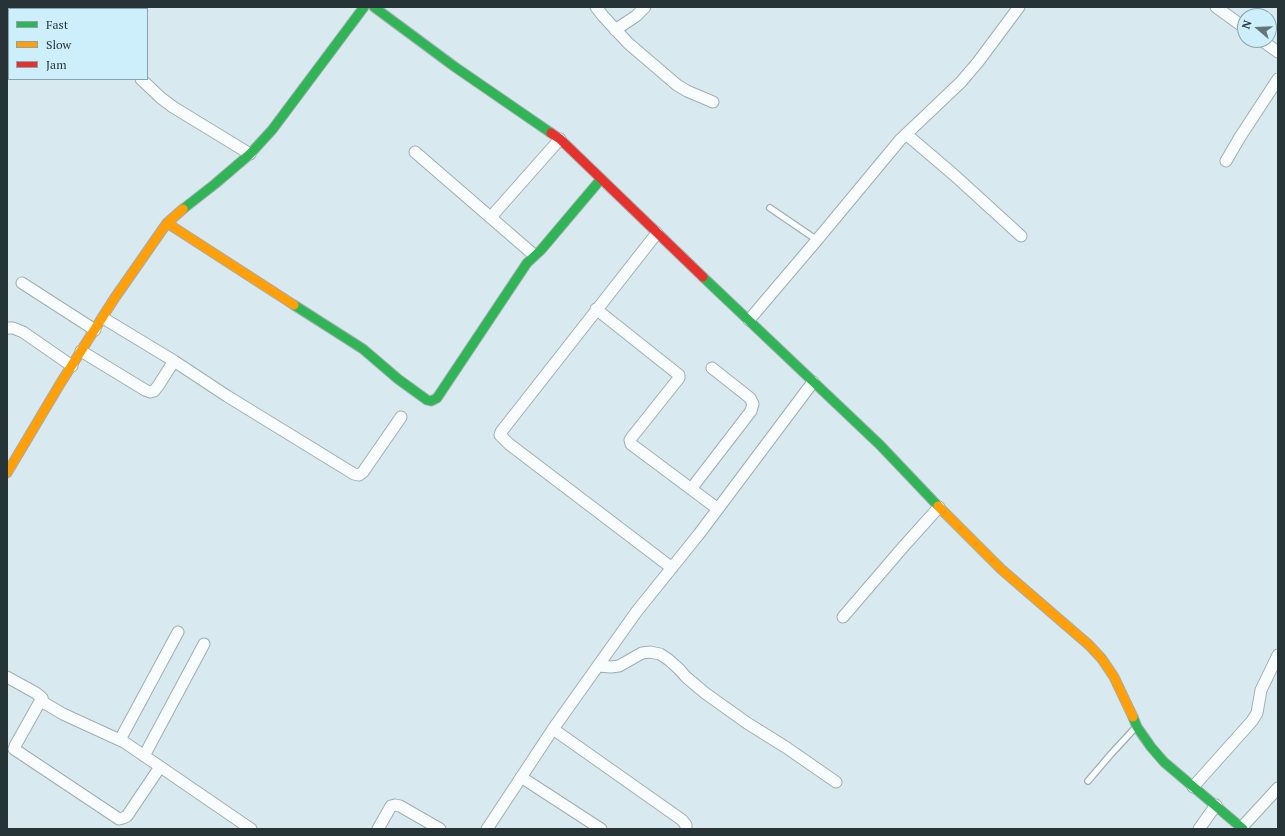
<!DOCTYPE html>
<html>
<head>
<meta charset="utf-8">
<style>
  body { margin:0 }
  #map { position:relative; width:1285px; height:836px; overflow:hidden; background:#d8eaf0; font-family:"PT Serif",serif }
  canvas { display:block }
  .frame { position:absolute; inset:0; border:8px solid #263438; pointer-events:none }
  .legend { position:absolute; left:8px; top:8px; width:140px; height:72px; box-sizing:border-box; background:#cdeffb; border:1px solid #8aa4ad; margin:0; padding:5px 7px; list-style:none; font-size:12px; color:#263438 }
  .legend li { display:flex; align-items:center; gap:8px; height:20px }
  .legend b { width:20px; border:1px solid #8aa4ad }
  .north { position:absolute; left:1237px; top:8px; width:40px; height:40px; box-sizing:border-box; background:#cdeffb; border:1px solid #8aa4ad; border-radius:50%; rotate:289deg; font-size:11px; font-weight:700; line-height:16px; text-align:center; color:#263438 }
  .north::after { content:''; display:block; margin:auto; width:14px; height:18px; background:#647478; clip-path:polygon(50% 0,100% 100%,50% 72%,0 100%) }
</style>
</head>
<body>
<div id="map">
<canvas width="1285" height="836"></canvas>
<div class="frame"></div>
<ul class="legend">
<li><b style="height:5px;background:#30b455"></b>Fast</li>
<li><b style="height:5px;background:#ff9f0a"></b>Slow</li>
<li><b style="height:5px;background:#e5322d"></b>Jam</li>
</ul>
<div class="north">N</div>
</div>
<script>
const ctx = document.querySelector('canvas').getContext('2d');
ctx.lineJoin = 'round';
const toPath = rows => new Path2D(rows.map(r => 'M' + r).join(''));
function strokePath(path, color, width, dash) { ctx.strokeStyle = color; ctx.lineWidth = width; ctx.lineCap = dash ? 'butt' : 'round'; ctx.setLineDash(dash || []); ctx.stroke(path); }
const lane = toPath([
  [770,208,817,240],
  [1088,781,1111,754,1135,728]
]);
const street = toPath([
  [596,7,603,16,628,43,677,85,687,91,713,102],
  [1216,7,1245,28],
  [615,30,636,16,645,7],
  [1261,40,1278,52],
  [7,44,9,42],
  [141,79,161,98,173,107,250,154],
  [906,134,953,174,1021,236],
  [415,152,534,255],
  [1226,161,1240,137,1278,79],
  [491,217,560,139],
  [657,233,501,432,500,435,509,444,672,568],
  [22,283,95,330],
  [596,309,679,375,679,378,632,437,630,440,631,444,718,509],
  [103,318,174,361,227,396,354,474,359,475,363,472,401,417],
  [749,320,817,240,900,140,961,82,978,62,1019,7],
  [7,328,13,328,23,332,72,366],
  [81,351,145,390,150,392,154,391,158,386,174,361],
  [691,489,751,411,753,404,750,398,712,368],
  [843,617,904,546,939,507],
  [178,632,122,736,122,739,124,742,251,829],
  [598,666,611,667,619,666,642,653,650,652,660,654,669,660,679,669,686,677,705,693,747,723,787,748,836,782],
  [7,677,36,693,42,698,15,746,14,749,119,819,123,818,127,816,160,767],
  [41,701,63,714,124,742],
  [553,729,682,820,686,825,686,829],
  [144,756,204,644],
  [521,777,601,829],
  [1193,787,1252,721,1257,713,1261,690,1278,655],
  [1242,827,1278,788],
  [378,829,391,806,395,805,400,806,440,829],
  [487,829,553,729,637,611,699,534,813,382],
  [1199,829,1216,805]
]);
const fast = toPath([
  [374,7,455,67,551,133],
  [183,209,215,184,250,154,272,130,364,7],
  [703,277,880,445,938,506],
  [294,305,363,349,398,379,427,400,431,401,437,398,527,263,541,250,601,179],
  [1133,717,1137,727,1151,747,1164,762,1243,829]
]);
const slow = toPath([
  [167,223,294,305],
  [7,473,60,384,114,299,167,223,183,209],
  [938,506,1001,569,1089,645,1102,659,1114,677,1133,717]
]);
const jam = toPath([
  [551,133,560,139,703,277]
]);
strokePath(lane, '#9faeb2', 8);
strokePath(street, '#9faeb2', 13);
strokePath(fast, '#9faeb2', 11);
strokePath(slow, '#9faeb2', 11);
strokePath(jam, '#9faeb2', 11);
strokePath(lane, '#f9fcfd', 5.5);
strokePath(street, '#f9fcfd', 11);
strokePath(fast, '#30b455', 9);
strokePath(slow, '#ff9f0a', 9);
strokePath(jam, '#e5322d', 9);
</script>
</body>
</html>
